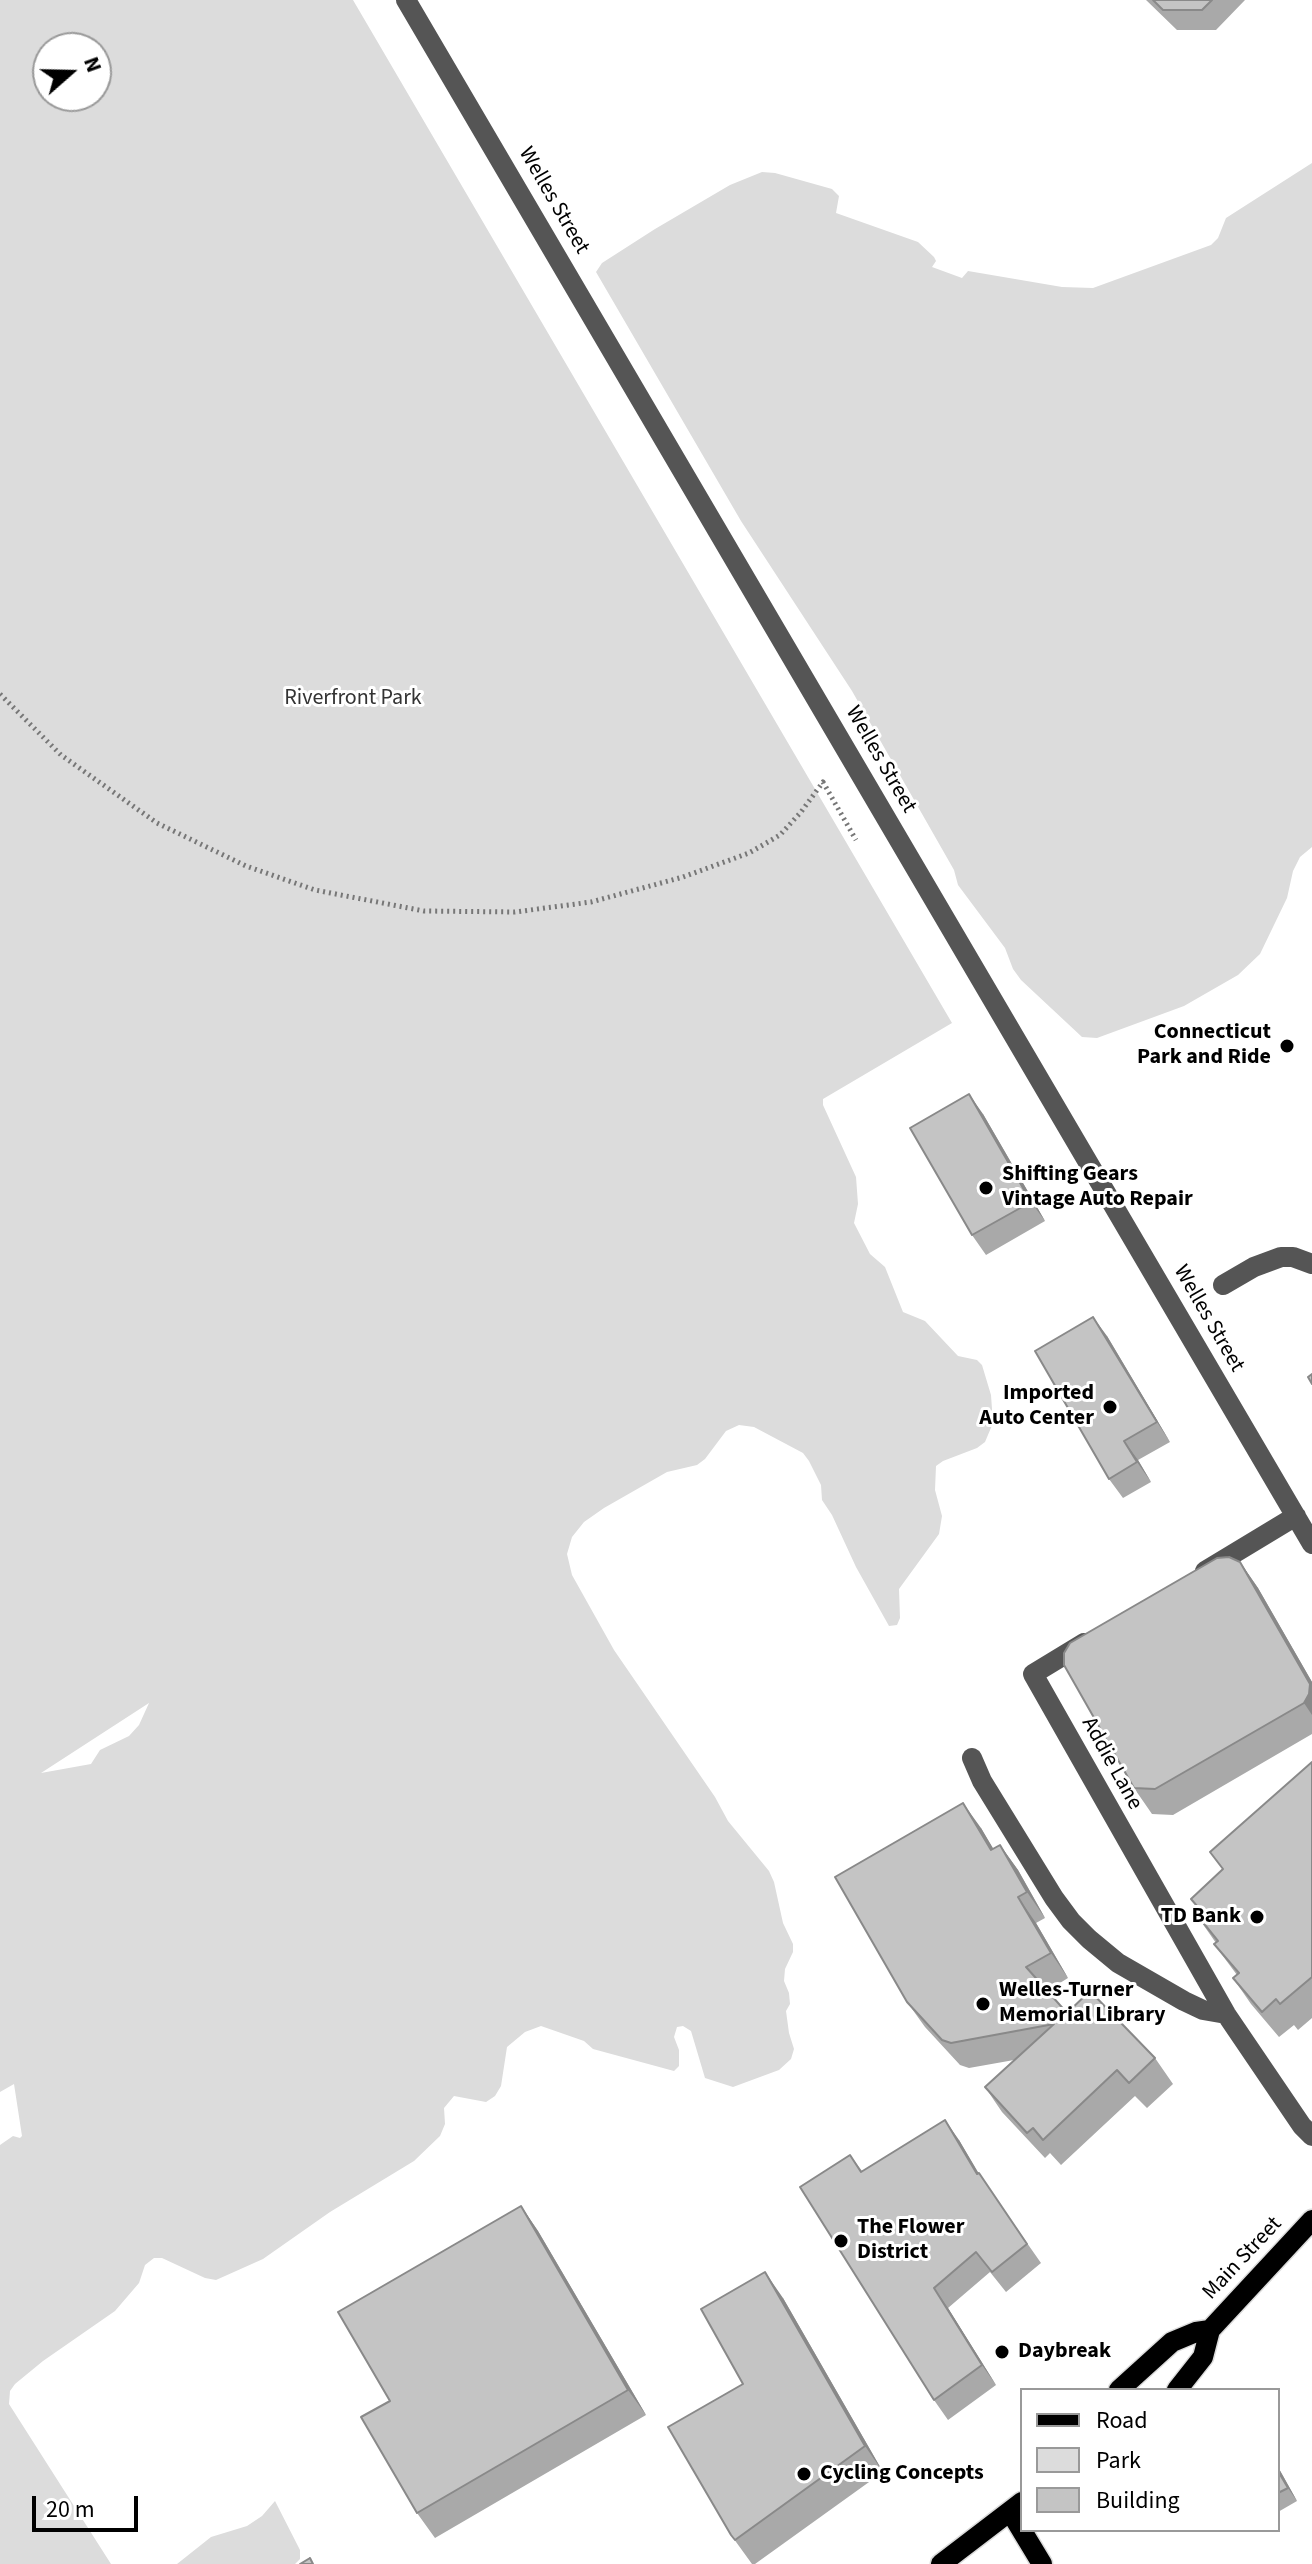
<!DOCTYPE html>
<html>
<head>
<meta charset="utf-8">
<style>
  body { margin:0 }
  #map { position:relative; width:1312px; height:2564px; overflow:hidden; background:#fff; font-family:"Source Sans 3",sans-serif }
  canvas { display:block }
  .legend { position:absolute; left:1020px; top:2388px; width:260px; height:144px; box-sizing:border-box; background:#fff; border:2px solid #999; margin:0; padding:10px 14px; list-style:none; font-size:24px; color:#000 }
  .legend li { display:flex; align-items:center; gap:16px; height:40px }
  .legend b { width:40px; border:2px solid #999 }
  .north { position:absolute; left:32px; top:32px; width:80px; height:80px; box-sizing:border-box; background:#fff; border:2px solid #999; border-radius:50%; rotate:70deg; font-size:22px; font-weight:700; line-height:32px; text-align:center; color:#000 }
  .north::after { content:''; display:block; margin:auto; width:28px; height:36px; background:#000; clip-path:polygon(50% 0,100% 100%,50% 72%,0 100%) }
  .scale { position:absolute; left:32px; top:2496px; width:106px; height:36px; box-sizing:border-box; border:4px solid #000; border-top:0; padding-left:10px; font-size:24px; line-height:28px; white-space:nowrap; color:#000; -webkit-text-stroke:6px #fff; paint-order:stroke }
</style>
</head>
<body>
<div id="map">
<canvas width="1312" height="2564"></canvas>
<ul class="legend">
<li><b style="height:10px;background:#000"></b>Road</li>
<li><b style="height:22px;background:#dcdcdc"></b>Park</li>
<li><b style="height:22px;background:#c4c4c4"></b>Building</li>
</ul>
<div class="north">N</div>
<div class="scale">20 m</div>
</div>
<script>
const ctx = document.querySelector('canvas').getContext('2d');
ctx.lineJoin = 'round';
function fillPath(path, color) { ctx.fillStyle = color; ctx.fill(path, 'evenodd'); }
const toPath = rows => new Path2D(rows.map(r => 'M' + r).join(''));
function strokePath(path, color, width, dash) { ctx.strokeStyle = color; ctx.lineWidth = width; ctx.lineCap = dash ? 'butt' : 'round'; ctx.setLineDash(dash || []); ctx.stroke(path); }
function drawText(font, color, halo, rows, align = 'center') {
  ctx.font = font + ' "Source Sans 3",sans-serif'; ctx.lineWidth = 6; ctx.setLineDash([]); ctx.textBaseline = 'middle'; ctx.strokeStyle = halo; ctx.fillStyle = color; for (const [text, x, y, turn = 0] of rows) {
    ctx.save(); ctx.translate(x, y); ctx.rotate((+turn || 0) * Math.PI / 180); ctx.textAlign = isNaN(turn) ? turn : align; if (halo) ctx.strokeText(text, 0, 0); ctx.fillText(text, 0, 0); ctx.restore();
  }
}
const green = toPath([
  [0,0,353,0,952,1023,823,1099,823,1105,856,1177,858,1204,854,1223,870,1254,885,1267,903,1312,925,1321,958,1356,977,1360,982,1365,991,1395,993,1423,985,1442,977,1448,943,1461,936,1466,935,1490,942,1516,939,1534,899,1589,900,1618,897,1625,889,1626,856,1567,832,1515,822,1500,821,1485,809,1461,803,1453,754,1427,739,1425,726,1431,705,1459,697,1465,667,1472,604,1508,584,1522,572,1537,567,1554,572,1575,614,1650,715,1797,728,1821,769,1871,774,1882,783,1923,793,1944,793,1952,785,1969,784,1981,789,1993,790,2004,786,2011,789,2033,794,2049,791,2059,779,2070,733,2087,705,2078,691,2031,683,2026,677,2027,674,2037,679,2050,679,2066,674,2071,593,2049,584,2041,541,2026,525,2032,507,2047,501,2086,495,2096,486,2102,454,2096,444,2108,445,2124,440,2136,414,2161,330,2212,263,2259,216,2280,205,2278,162,2258,154,2258,145,2265,139,2283,115,2311,43,2361,15,2384,10,2391,9,2404,111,2564,0,2564,0,2145,13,2136,20,2138,22,2136,14,2084,0,2092],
  [48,48,96,48,96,96,48,96],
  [149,1703,139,1725,129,1736,100,1750,91,1764,41,1773],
  [1312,163,1312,847,1300,857,1293,871,1287,898,1260,954,1238,975,1184,1006,1097,1038,1082,1037,1021,980,1013,969,1005,948,958,885,954,870,852,691,741,521,596,272,602,263,655,229,730,185,762,172,775,173,832,189,839,196,836,213,918,242,934,257,936,261,932,267,962,278,968,271,1062,287,1093,288,1211,245,1218,238,1226,218],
  [275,2501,300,2550,300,2559,295,2564,177,2564,211,2537,247,2526,262,2516]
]);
const path = toPath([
  [0,694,61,755,157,823,246,866,315,890,424,911,515,912,591,902,683,877,749,853,780,835,801,812,823,782,856,840]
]);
const minor = toPath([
  [406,0,1312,1544],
  [1223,1285,1254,1267,1281,1257,1293,1257,1312,1264],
  [1205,1571,1296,1516],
  [1084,1643,1033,1674,1226,2014,1302,2126,1312,2136],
  [972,1758,982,1781,1054,1898,1071,1921,1089,1939,1118,1963,1184,2001,1203,2010,1226,2014]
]);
const major = toPath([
  [1119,2390,1172,2342,1196,2332,1210,2330],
  [1177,2390,1203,2357,1210,2330,1312,2220],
  [1010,2511,1042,2564],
  [941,2564,1022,2502]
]);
const wall = toPath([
  [1146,0,1245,0,1216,30,1177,30],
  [983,1114,1045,1221,986,1255,972,1235],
  [1107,1336,1170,1442,1138,1460,1151,1482,1123,1498,1109,1479],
  [1240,1562,1258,1588,1312,1682,1312,1734,1173,1815,1152,1814,1134,1788],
  [1312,1762,1312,2018,1298,2030,1294,2025,1279,2037,1251,2004,1233,1978,1237,1975,1214,1944,1216,1943,1193,1910,1197,1907,1191,1899,1223,1870],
  [981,1828,993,1849,1000,1845,1018,1870,1045,1918,1036,1923,1068,1978,1047,1991,1067,2013,1155,2058,1173,2084,1147,2108,1135,2096,1061,2165,1050,2153,1045,2158,1002,2112,985,2087,1014,2060,969,2068,960,2065,925,2027,907,2002],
  [959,2140,978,2173,1041,2263,1006,2292,990,2272,948,2308,996,2385,948,2420,934,2400,850,2155,862,2171],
  [521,2206,538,2231,646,2415,435,2538,417,2513,390,2401],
  [783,2298,883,2472,755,2564,752,2564,731,2535,743,2384],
  [1278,2467,1297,2501,1278,2512]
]);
const shadedWall = toPath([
  [969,1094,983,1114,1045,1221,1031,1202],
  [1093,1317,1107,1336,1170,1442,1157,1422],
  [1124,1441,1138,1460,1151,1482,1137,1462],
  [1240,1562,1258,1588,1312,1682,1312,1715,1304,1703],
  [963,1803,981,1828,1009,1875,991,1850],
  [1000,1845,1018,1870,1045,1918,1027,1892],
  [1018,1897,1036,1923,1068,1978,1051,1953],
  [945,2120,959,2140,991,2194,977,2174],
  [521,2206,538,2231,646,2415,628,2390],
  [765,2272,783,2298,883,2472,865,2446],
  [934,2288,948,2308,996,2385,982,2365],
  [1278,2467,1297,2501,1288,2488,1278,2471]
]);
const building = toPath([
  [1153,0,1212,0,1202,10,1163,10,1153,0],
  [969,1094,1031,1202,972,1235,910,1128,969,1094],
  [1093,1317,1157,1422,1124,1441,1137,1462,1109,1479,1035,1351,1093,1317],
  [1312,1374,1312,1384,1308,1377,1312,1374],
  [1229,1557,1240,1562,1310,1684,1309,1694,1304,1703,1155,1789,1134,1788,1064,1665,1064,1653,1070,1643,1217,1558,1229,1557],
  [1312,1762,1312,1977,1280,2004,1276,1999,1262,2012,1233,1978,1239,1973,1214,1944,1218,1941,1193,1910,1197,1906,1191,1899,1223,1869,1210,1852,1312,1762],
  [963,1803,991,1850,1000,1845,1027,1892,1018,1897,1051,1953,1026,1967,1067,2013,1090,1991,1155,2058,1129,2083,1117,2070,1043,2140,1033,2128,1027,2133,985,2087,1054,2024,951,2043,942,2040,907,2002,835,1877,963,1803],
  [945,2120,977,2174,979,2173,1027,2244,992,2272,976,2252,934,2288,982,2365,934,2400,800,2187,850,2155,861,2172,945,2120],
  [521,2206,628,2390,417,2513,361,2417,390,2401,338,2312,521,2206],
  [765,2272,865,2446,735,2540,731,2535,668,2427,743,2384,701,2309,765,2272],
  [1278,2471,1288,2488,1278,2493,1278,2471],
  [310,2558,313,2564,300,2564,310,2558]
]);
const markers = [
  [1287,1046,8,"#000"],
  [986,1188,8,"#000"],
  [1110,1407,8,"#000"],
  [1257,1917,8,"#000"],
  [983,2004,8,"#000"],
  [841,2241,8,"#000"],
  [1002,2352,8,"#000"],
  [804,2474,8,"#000"]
];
const streetNames = [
  ["Welles Street",553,201,60],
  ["Welles Street",880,760,60],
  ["Welles Street",1208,1319,60],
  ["Addie Lane",1111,1764,61],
  ["Main Street",1243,2259,-47]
];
const parkNames = [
  ["Riverfront Park",353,699]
];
const poiNames = [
  ["Connecticut",1271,1033,"right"],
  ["Park and Ride",1271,1058,"right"],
  ["Shifting Gears",1002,1175],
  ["Vintage Auto Repair",1002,1200],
  ["Imported",1094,1394,"right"],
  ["Auto Center",1094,1419,"right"],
  ["TD Bank",1241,1917,"right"],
  ["Welles-Turner",999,1991],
  ["Memorial Library",999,2016],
  ["The Flower",857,2228],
  ["District",857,2253],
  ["Daybreak",1018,2352],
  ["Cycling Concepts",820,2474]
];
fillPath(green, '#dcdcdc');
strokePath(major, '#dbdbdb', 23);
strokePath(path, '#777', 5, [2, 4]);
strokePath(minor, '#555', 20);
strokePath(major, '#000', 20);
fillPath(wall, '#a9a9a9');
fillPath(shadedWall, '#898989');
fillPath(building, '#c4c4c4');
strokePath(building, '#898989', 2);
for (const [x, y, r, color] of markers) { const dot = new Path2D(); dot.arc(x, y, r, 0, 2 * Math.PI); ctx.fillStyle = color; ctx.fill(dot); strokePath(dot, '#fff', 3); }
drawText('22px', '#000', '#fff', streetNames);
drawText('22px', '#333', '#fff', parkNames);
drawText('bold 22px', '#000', '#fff', poiNames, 'left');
</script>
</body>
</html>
